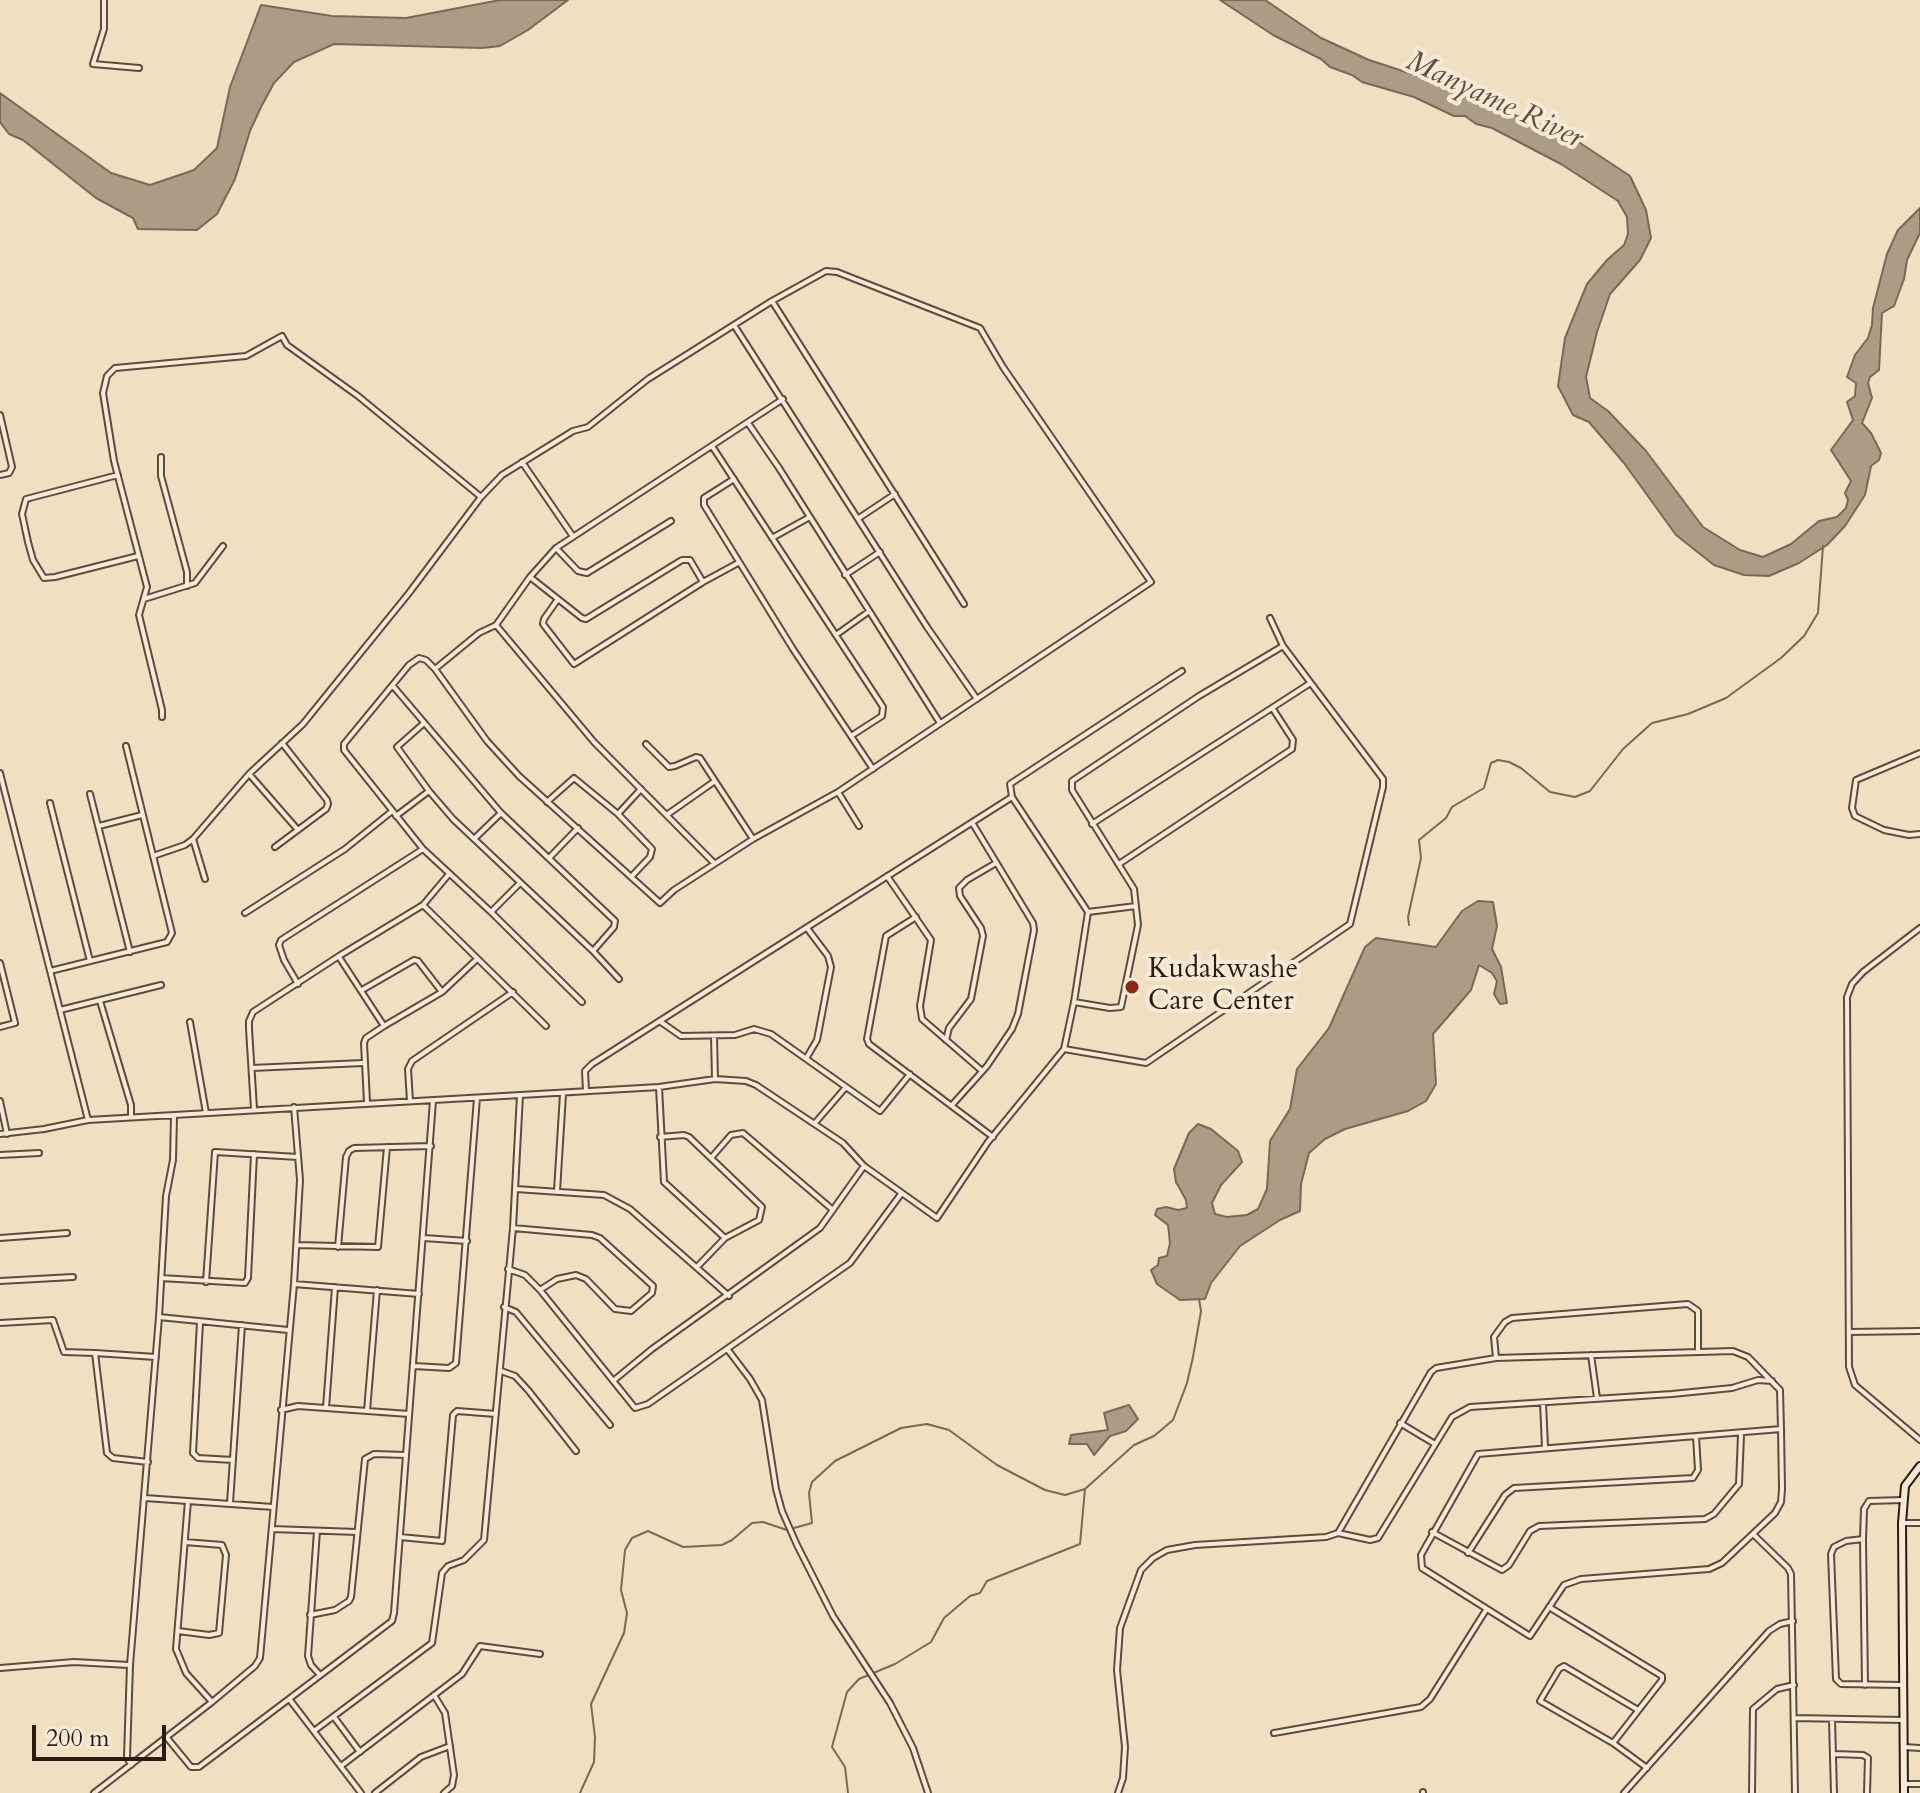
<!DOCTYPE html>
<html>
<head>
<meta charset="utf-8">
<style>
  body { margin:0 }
  #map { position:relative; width:1920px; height:1793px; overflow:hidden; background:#f0dfc0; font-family:Cardo,serif }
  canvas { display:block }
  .scale { position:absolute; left:32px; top:1725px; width:134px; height:36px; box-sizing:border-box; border:4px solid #2c1b12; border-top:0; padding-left:10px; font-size:24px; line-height:28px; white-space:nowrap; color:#2c1b12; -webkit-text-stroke:6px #f5ead6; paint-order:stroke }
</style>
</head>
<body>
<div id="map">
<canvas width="1920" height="1793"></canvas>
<div class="scale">200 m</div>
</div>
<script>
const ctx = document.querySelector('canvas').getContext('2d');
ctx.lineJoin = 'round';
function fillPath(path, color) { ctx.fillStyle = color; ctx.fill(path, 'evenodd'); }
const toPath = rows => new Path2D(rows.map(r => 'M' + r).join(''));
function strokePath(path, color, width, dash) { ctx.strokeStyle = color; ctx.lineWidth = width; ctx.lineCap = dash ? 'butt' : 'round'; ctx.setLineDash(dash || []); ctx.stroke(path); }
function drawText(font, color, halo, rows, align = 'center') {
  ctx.font = font + ' Cardo,serif'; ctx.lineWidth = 8; ctx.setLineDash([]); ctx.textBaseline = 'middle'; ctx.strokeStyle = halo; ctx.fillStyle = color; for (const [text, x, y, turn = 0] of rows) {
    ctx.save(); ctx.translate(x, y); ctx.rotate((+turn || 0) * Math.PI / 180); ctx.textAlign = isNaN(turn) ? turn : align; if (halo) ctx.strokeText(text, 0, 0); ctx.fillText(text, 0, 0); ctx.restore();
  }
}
const water = toPath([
  [500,0,568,0,528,30,500,46,482,48,334,44,294,62,274,83,261,107,250,131,235,179,217,214,197,230,138,229,133,218,96,198,23,140,9,134,0,122,0,93,111,173,150,185,194,170,217,148,230,87,261,5,332,16,406,18,500,0],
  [1220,0,1265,0,1321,38,1369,60,1464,91,1514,115,1568,135,1630,176,1646,210,1651,238,1640,260,1610,294,1597,332,1586,377,1590,398,1608,411,1646,451,1703,527,1740,550,1763,557,1791,544,1819,521,1837,517,1846,508,1848,500,1845,493,1851,481,1831,450,1853,420,1847,402,1855,396,1856,383,1847,377,1855,355,1868,338,1872,325,1873,308,1887,254,1898,230,1920,208,1920,233,1907,260,1904,279,1894,306,1882,313,1879,370,1870,377,1868,383,1872,398,1862,423,1871,433,1881,453,1879,460,1871,466,1865,495,1845,526,1827,545,1799,563,1769,576,1744,575,1714,565,1676,535,1624,463,1589,422,1573,415,1558,386,1565,338,1587,284,1607,260,1624,245,1628,234,1627,217,1618,201,1561,164,1492,128,1476,124,1465,116,1454,116,1414,97,1362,82,1352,75,1330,67,1321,59,1273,35,1220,0],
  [1478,901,1493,902,1497,926,1492,949,1501,967,1507,1003,1500,1004,1494,994,1497,981,1492,973,1479,965,1471,990,1433,1034,1436,1084,1426,1101,1408,1111,1345,1129,1325,1139,1309,1153,1301,1184,1300,1211,1280,1220,1240,1246,1211,1283,1205,1299,1180,1300,1157,1284,1151,1270,1158,1265,1159,1258,1167,1256,1170,1243,1168,1225,1155,1215,1157,1209,1166,1207,1178,1210,1187,1208,1186,1200,1176,1182,1174,1169,1189,1133,1198,1124,1211,1129,1238,1151,1242,1162,1221,1185,1212,1203,1215,1214,1227,1217,1247,1215,1258,1209,1267,1189,1270,1141,1290,1109,1297,1069,1329,1028,1365,947,1376,938,1436,947,1462,911,1478,901],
  [1129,1405,1138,1419,1126,1431,1110,1436,1094,1455,1087,1444,1069,1444,1071,1435,1108,1430,1104,1413,1129,1405]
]);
const stream = toPath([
  [1409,925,1408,917,1421,858,1419,840,1446,818,1452,807,1484,788,1491,763,1498,760,1509,762,1521,768,1550,792,1575,797,1590,791,1623,749,1652,723,1688,714,1726,698,1781,658,1804,636,1818,613,1823,546],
  [580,1793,594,1762,595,1737,591,1704,624,1633,627,1613,621,1590,625,1550,632,1538,648,1531,683,1547,722,1545,732,1540,752,1523,763,1522,787,1530,812,1523,809,1493,812,1482,835,1461,901,1428,927,1424,949,1430,997,1465,1045,1490,1065,1495,1085,1489,1134,1445,1154,1436,1173,1420,1187,1383,1193,1357,1201,1311,1199,1299],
  [848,1793,845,1767,832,1747,847,1692,859,1679,895,1664,931,1642,944,1618,970,1596,980,1593,987,1581,1080,1544,1085,1489]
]);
const street = toPath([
  [104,0,104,29,93,64,139,68],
  [772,301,964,604],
  [734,325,927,627,977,699],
  [0,415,12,467,9,473,0,475],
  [748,423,779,468,940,723],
  [712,446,883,707,882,716,851,736],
  [161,457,161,476,187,572,187,586],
  [522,462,572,535],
  [118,475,26,499,22,514,28,542,33,560,44,578,55,577,138,556],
  [734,479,704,498,704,505,793,649,873,769],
  [859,518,895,494],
  [772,538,808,518],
  [556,548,578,571,587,573,671,521],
  [845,575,880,552],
  [530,577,582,618,586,619,682,560,690,560,703,582],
  [144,599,195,583,223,546],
  [558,599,544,619,543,624,574,664,703,582,738,563],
  [496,625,594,742,714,863],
  [836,635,868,612],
  [435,669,479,633,496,625,530,577,556,548,783,399],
  [393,686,501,813,615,921,614,927,593,951],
  [162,717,162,710,139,615,147,587,114,461,103,393,107,376,115,368,246,356,282,336,287,345,358,396,481,497],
  [423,724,397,747,429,791,453,819,593,951,619,979],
  [646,744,669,767,675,766,696,757,700,758,753,839],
  [1920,753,1856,780,1852,808,1855,816,1884,830,1909,835,1920,834],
  [0,773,60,1010,161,985],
  [250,775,298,830],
  [90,794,130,952],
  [547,802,574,778,618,814,652,849,650,857,631,877],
  [50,803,90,961],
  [618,814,641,789],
  [668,814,715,781],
  [396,816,429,791],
  [1092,824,1309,684],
  [99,826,142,815],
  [193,839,205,879],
  [474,839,501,813],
  [275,847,326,809,328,804,327,800,282,743],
  [153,856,185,845,193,839,249,774,303,724,409,593,481,497,502,475,573,431,588,427,648,379,772,301,826,271,837,272,980,328,1003,367,1151,582,838,792,859,826],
  [550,857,578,828],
  [1119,864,1292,749,1293,740,1273,709],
  [887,876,931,940,920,1006,922,1019,981,1070],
  [519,884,491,912,423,849,344,750,344,744,409,665,419,658,426,660,435,669,487,741,519,776,660,903,674,890,753,839,838,792],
  [423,905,546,1026],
  [491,912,582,1002],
  [1088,912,1136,906],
  [245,913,345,849,391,812],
  [916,917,886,936,867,1039,869,1044,993,1137],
  [807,928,828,956,831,967,817,1040,807,1057],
  [1920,928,1863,972,1852,984,1847,997,1849,1367,1855,1385,1920,1440],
  [339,957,384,1026,442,992,477,959],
  [0,963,15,1023,0,1027],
  [50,971,167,942,172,933,126,746],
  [298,984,284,960,279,945,281,940,423,849],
  [362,990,414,960,418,961,442,992],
  [100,1001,131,1105,131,1117],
  [1074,1002,1110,1008,1121,1007,1138,925,1134,889,1072,790,1072,781,1199,696,1283,646,1270,618],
  [60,1010,88,1120],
  [190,1022,206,1113],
  [661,1022,681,1036,735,1035,754,1029,771,1034,880,1111,910,1074],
  [714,1036,715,1079],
  [946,1040,949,1028,971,999,983,936,981,928,960,896,959,888,967,880,996,863],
  [1064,1049,1146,1063,1350,924,1383,787,1383,779,1283,646],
  [252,1068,363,1063],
  [659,1087,664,1182,725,1238],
  [586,1091,585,1071,592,1064,1012,797],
  [0,1101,7,1134],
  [410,1101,408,1069,412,1061,513,992],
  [367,1102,364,1043,366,1038,384,1026],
  [952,1105,987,1066,1012,1029,1018,1014,1034,930,1033,923,973,824],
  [254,1109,249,1029,249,1021,253,1012,339,956,423,905,449,874],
  [174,1116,173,1160,166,1196,159,1317,288,1330],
  [815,1123,846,1087],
  [0,1134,44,1129,88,1120,659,1087,715,1079,746,1081,756,1085,843,1143,864,1166,937,1218,988,1142,1064,1049,1074,1002,1088,912,1012,797,1010,784,1182,671],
  [660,1137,684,1135,689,1137,762,1207,759,1220,725,1238,697,1267],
  [0,1155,39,1153],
  [711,1158,731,1135,743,1133,833,1210],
  [516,1189,604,1195,630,1209,729,1296],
  [557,1191,563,1094],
  [513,1228,592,1235,600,1238,653,1286,652,1293,631,1311,615,1309,586,1279,576,1275,557,1279,540,1290],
  [0,1238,67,1233],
  [424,1238,467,1241],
  [297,1245,378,1247,387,1147],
  [338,1247,346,1157,349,1151,354,1148,431,1146],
  [508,1269,525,1275,540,1290,635,1408,648,1404,850,1263,901,1194],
  [161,1278,245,1283,248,1278,254,1154],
  [0,1281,73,1277],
  [206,1282,215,1152,298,1157],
  [294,1284,419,1294],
  [504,1307,516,1312,610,1425],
  [200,1322,193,1453,198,1458,233,1460],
  [0,1323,53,1320,64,1352,95,1353],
  [1849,1332,1920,1331],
  [728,1350,750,1379,762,1400,776,1489,782,1511,797,1545,833,1616,890,1703,913,1748,928,1793],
  [1591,1355,1597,1398],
  [1496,1358,1494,1337,1505,1322,1512,1318,1688,1304,1698,1311,1698,1351],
  [414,1366,449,1368,456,1363,477,1098],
  [501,1371,515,1376,528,1390,576,1451],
  [613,1381,652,1349,820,1228,864,1166],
  [1543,1403,1545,1447],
  [326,1408,335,1287],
  [281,1410,298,1406,409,1414],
  [367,1411,377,1290],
  [1400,1423,1435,1444],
  [148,1462,113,1458,107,1453,95,1353,156,1357],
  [145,1498,273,1507],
  [188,1501,176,1649,186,1673,212,1702],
  [230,1503,242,1325],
  [1902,1523,1920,1523],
  [272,1529,357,1532],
  [317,1531,308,1656,311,1665,320,1675],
  [1432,1532,1502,1570,1509,1565,1530,1531,1539,1526,1705,1519,1714,1514,1739,1484,1741,1435],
  [1338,1533,1431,1372,1436,1368,1496,1358,1733,1351,1748,1357,1780,1390,1781,1429,1782,1489,1781,1502,1775,1513,1722,1563,1709,1569,1581,1579,1564,1585,1530,1636,1422,1568,1421,1555,1478,1454,1781,1429],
  [1754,1535,1788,1568,1791,1574,1795,1793],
  [400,1537,442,1541,453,1415,457,1411,496,1414],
  [1863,1540,1865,1685],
  [1468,1553,1505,1495,1514,1488,1693,1478,1698,1470,1696,1436],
  [1549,1607,1662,1676,1662,1680,1613,1743],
  [310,1615,335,1610,349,1601,351,1597,365,1459,374,1454,406,1455],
  [178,1631,209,1635,219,1633,226,1555,222,1545,185,1542],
  [0,1668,74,1662,129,1665],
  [1902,1685,1841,1684,1836,1679,1831,1554,1834,1547,1846,1541,1863,1539,1864,1509,1869,1501,1903,1500],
  [434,1695,445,1713,454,1775,452,1786,444,1793],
  [290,1700,361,1793],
  [1638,1710,1564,1666,1559,1669,1540,1701,1613,1743,1647,1768],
  [334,1717,360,1752],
  [1794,1718,1903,1720],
  [1832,1720,1834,1793],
  [314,1731,432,1643,442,1573,448,1566,464,1560,484,1540,513,1228,520,1095],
  [1274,1733,1421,1707,1430,1699,1486,1610],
  [168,1739,191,1767,199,1767,392,1621,394,1613,433,1101],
  [1904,1747,1920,1748],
  [1834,1754,1863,1755,1868,1758,1867,1793],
  [131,1765,127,1757,130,1665,159,1317],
  [341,1766,462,1674,480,1646,540,1654],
  [1904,1784,1920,1784],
  [94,1793,212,1702,255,1666,260,1658,294,1284,300,1180,294,1107],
  [375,1793,421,1757,450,1746],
  [1118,1793,1123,1778,1125,1747,1117,1670,1120,1628,1141,1570,1153,1558,1167,1550,1195,1545,1326,1537,1338,1533,1370,1540,1378,1538,1452,1417,1470,1407,1672,1394,1732,1388,1758,1380,1772,1381],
  [1423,1793,1423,1792],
  [1624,1793,1769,1631,1780,1624,1793,1621],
  [1752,1793,1753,1709,1777,1689,1794,1685]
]);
const secondary = toPath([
  [1904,1793,1902,1523,1905,1486,1920,1466]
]);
const markers = [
  [1132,987,8,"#8f2418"]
];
const poiNames = [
  ["Kudakwashe",1148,971],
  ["Care Center",1148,1003]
];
const waterNames = [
  ["Manyame River",1494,101,25]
];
fillPath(water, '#ad9c85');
strokePath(water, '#796857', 2);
strokePath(stream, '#796857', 2);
strokePath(street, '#5d4c3e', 8);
strokePath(secondary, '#2c1b12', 10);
strokePath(street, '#f5ead6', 4);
strokePath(secondary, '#f5ead6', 6);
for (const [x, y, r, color] of markers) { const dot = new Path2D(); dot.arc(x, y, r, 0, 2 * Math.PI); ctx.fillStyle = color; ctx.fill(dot); strokePath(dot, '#f5ead6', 3); }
drawText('28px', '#2c1b12', '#f5ead6', poiNames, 'left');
drawText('italic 30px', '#604f40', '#f5ead6', waterNames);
</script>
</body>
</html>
